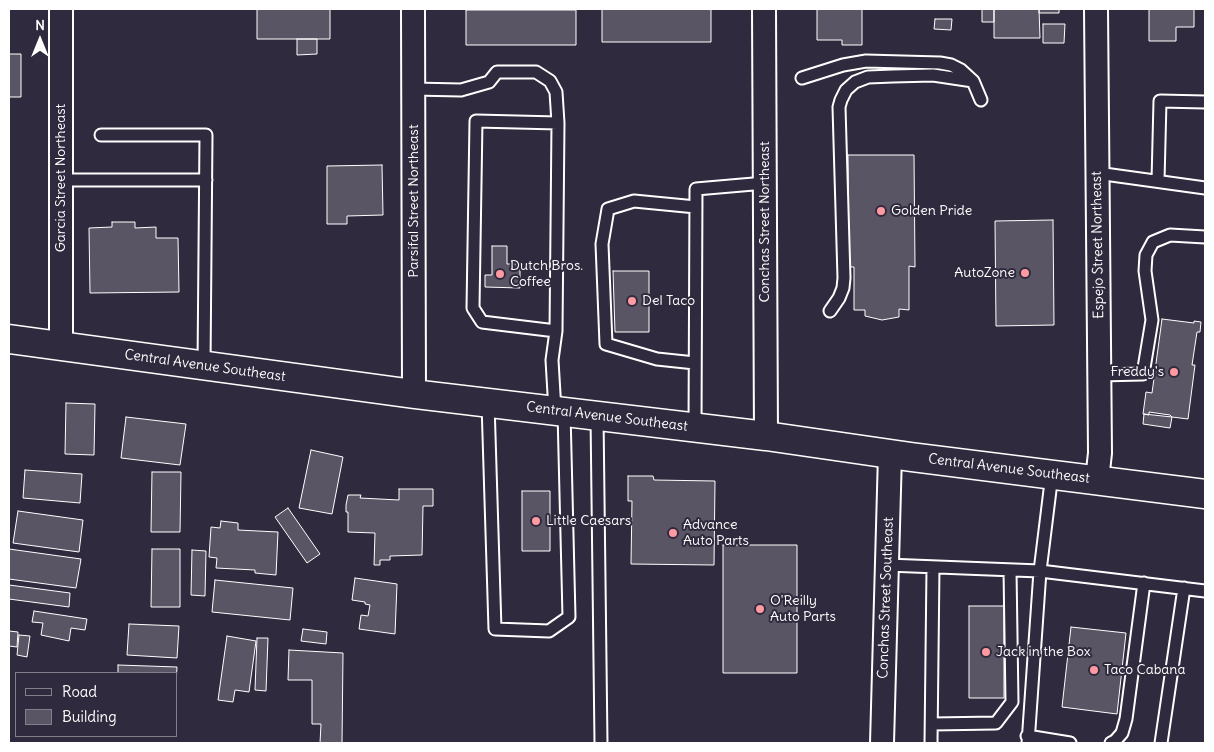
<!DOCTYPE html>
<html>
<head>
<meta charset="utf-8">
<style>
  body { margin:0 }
  #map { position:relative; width:1214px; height:752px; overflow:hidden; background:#2f2a3d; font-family:Delius,sans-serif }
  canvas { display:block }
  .frame { position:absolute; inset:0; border:10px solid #fff; pointer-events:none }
  .legend { position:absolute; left:15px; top:672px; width:162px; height:65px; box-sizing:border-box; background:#2f2a3d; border:1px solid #827f8b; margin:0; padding:6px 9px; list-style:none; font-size:15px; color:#fff }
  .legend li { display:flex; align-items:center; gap:10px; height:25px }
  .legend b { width:25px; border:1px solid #827f8b }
  .north { position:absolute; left:15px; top:15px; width:50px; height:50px; -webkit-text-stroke:4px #2f2a3d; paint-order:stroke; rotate:0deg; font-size:14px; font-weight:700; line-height:20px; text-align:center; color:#fff }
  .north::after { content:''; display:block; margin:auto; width:18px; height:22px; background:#fff; clip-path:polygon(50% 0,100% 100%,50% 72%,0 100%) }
</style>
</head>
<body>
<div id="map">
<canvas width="1214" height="752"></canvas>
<div class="frame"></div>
<ul class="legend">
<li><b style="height:6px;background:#2f2a3d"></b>Road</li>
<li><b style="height:14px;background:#595564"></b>Building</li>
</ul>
<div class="north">N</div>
</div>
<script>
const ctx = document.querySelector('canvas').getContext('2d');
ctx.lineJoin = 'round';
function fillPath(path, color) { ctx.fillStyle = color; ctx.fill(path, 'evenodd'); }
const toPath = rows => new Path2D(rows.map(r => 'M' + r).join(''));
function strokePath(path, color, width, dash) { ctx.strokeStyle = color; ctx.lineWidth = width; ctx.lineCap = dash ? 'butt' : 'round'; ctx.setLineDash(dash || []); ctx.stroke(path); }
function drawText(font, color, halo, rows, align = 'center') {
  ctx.font = font + ' Delius,sans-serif'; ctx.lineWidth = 4; ctx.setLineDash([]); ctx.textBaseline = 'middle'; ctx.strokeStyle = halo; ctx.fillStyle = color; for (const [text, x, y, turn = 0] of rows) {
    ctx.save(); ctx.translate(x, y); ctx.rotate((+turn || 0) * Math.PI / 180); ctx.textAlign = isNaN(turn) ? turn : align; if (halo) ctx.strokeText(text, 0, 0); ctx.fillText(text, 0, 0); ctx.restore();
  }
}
const building = toPath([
  [257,9,330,9,330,39,257,39,257,9],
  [602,9,711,9,711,42,602,42,602,9],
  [817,9,862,9,862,45,842,45,842,40,817,40,817,9],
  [982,9,994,9,994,22,982,22,982,9],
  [994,9,1039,9,1040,38,994,38,994,9],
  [1039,9,1059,9,1059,13,1039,13,1039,9],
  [1149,9,1194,9,1194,27,1176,27,1176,41,1149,41,1149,9],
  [466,10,576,10,576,45,466,45,466,10],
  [935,19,952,19,951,30,934,29,935,19],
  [1043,24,1065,24,1064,43,1043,43,1043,24],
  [297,39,317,39,317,54,297,55,297,39],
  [9,54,21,54,21,97,9,97,9,54],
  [848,155,914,155,915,267,909,266,909,310,899,309,899,317,882,320,865,316,865,310,854,310,854,267,849,267,848,155],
  [382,165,383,215,347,216,347,224,327,224,327,166,382,165],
  [1053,220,1054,325,996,326,995,221,1053,220],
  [112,222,135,222,135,228,156,227,156,238,178,238,179,292,90,293,89,228,112,227,112,222],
  [492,246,507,246,507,264,520,264,520,288,485,287,485,275,492,275,492,246],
  [613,271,649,271,649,332,615,332,613,271],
  [1162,319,1194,323,1194,321,1201,322,1200,332,1197,332,1192,365,1195,365,1188,419,1172,417,1170,415,1149,412,1149,415,1143,414,1146,392,1152,393,1162,319],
  [66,403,95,404,94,455,65,454,66,403],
  [1144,414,1172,417,1170,428,1143,424,1144,414],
  [126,417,186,424,180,465,121,458,126,417],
  [311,450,343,457,332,514,299,508,311,450],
  [25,470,82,474,80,503,23,498,25,470],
  [152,472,181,472,180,532,151,532,152,472],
  [628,476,653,476,654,480,715,481,714,565,631,564,632,501,628,501,628,476],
  [399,489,433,489,433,506,423,506,422,555,390,556,390,560,380,560,380,565,374,565,375,533,348,532,348,512,346,512,346,505,348,495,361,495,360,498,399,500,399,489],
  [522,491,550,491,550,551,522,551,522,491],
  [288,508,320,554,307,563,275,517,288,508],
  [18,511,83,520,79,552,13,543,18,511],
  [221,521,238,523,238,530,278,532,276,575,255,573,255,570,216,568,217,558,209,557,211,527,220,528,221,521],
  [723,545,797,545,797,673,723,673,723,545],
  [9,549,81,559,76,588,9,579,9,549],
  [152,549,180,549,180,607,151,607,152,549],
  [192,550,206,551,205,596,191,595,192,550],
  [355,578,397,584,395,634,359,629,361,615,368,616,370,605,365,604,365,602,352,600,355,578],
  [215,580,293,588,290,620,212,612,215,580],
  [9,585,70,593,69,607,9,599,9,585],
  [969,606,1004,606,1004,698,969,698,969,606],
  [34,611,87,619,85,630,71,628,69,641,41,635,43,623,32,622,34,611],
  [129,624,179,626,177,658,127,655,129,624],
  [1071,627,1126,633,1117,714,1062,707,1071,627],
  [303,629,327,632,326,644,301,641,303,629],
  [9,631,18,632,17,647,9,646,9,631],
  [19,635,30,636,27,657,17,655,19,635],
  [227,636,256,641,249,692,235,690,233,702,218,700,227,636],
  [257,638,268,638,266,691,255,690,257,638],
  [289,650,343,653,342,743,320,743,321,724,312,724,312,680,288,680,289,650],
  [118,665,177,667,176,683,176,673,118,673,118,665]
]);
const service = toPath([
  [802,78,843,65,866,61,940,63,951,65,961,70,973,81,981,100],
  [413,89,461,90,489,82,497,72,536,72,550,81,556,92,558,123,556,331,552,360,555,411],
  [101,135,206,135,204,366],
  [1097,173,1205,188],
  [61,180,206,180],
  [1158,181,1160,101,1205,102],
  [830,311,839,298,843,288,844,278,839,107,841,100,846,90,855,82,868,77,893,76,933,75,973,81],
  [556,331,482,322,473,308,476,121,558,123],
  [695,363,657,359,606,344,602,244,608,209,634,201,696,207],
  [1099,375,1143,374,1152,320,1145,271,1146,255,1153,242,1170,235,1205,237],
  [488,403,495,629,549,631,569,617,564,412],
  [597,416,601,743],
  [695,427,696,189,765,183],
  [887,565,1040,571,1052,474],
  [932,724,996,723,1012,702,1010,570],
  [1027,736,1070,743],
  [931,743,933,567],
  [1028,743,1040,571,1205,591],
  [1111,743,1115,741,1122,733,1126,719,1144,583],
  [1161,743,1184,588]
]);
const minor = toPath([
  [413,9,414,394],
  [764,9,766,436],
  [1096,9,1100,453,1097,480],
  [61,347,61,9],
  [882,743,890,454]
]);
const primary = toPath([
  [9,339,414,394,766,436,911,457,1205,494]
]);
const markers = [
  [881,211,5,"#ff9aa2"],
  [1025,273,5,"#ff9aa2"],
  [500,274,5,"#ff9aa2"],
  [632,301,5,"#ff9aa2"],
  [1174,372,5,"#ff9aa2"],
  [536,521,5,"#ff9aa2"],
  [673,533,5,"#ff9aa2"],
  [760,609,5,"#ff9aa2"],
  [986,652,5,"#ff9aa2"],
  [1094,670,5,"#ff9aa2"]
];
const streetNames = [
  ["Garcia Street Northeast",61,178,-90],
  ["Parsifal Street Northeast",414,201,-90],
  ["Conchas Street Northeast",765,222,-90],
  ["Espejo Street Northeast",1098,245,-91],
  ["Central Avenue Southeast",205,366,8],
  ["Central Avenue Southeast",607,417,7],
  ["Central Avenue Southeast",1009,469,7],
  ["Conchas Street Southeast",886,598,-88]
];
const poiNames = [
  ["Golden Pride",891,211],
  ["Dutch Bros.",510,266],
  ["Coffee",510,282],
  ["AutoZone",1015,273,"right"],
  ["Del Taco",642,301],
  ["Freddy's",1164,372,"right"],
  ["Little Caesars",546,521],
  ["Advance",683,525],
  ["Auto Parts",683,541],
  ["O'Reilly",770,601],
  ["Auto Parts",770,617],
  ["Jack in the Box",996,652],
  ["Taco Cabana",1104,670]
];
fillPath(building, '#595564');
strokePath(building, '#fff', 1);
strokePath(service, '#fff', 15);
strokePath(minor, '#fff', 26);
strokePath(primary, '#fff', 31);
strokePath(service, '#2f2a3d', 11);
strokePath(minor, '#2f2a3d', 22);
strokePath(primary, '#2f2a3d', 28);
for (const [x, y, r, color] of markers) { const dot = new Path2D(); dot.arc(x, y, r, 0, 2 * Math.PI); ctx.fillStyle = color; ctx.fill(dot); strokePath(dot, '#2f2a3d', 2); }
drawText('14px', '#fff', '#2f2a3d', streetNames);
drawText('14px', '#fff', '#2f2a3d', poiNames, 'left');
</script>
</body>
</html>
